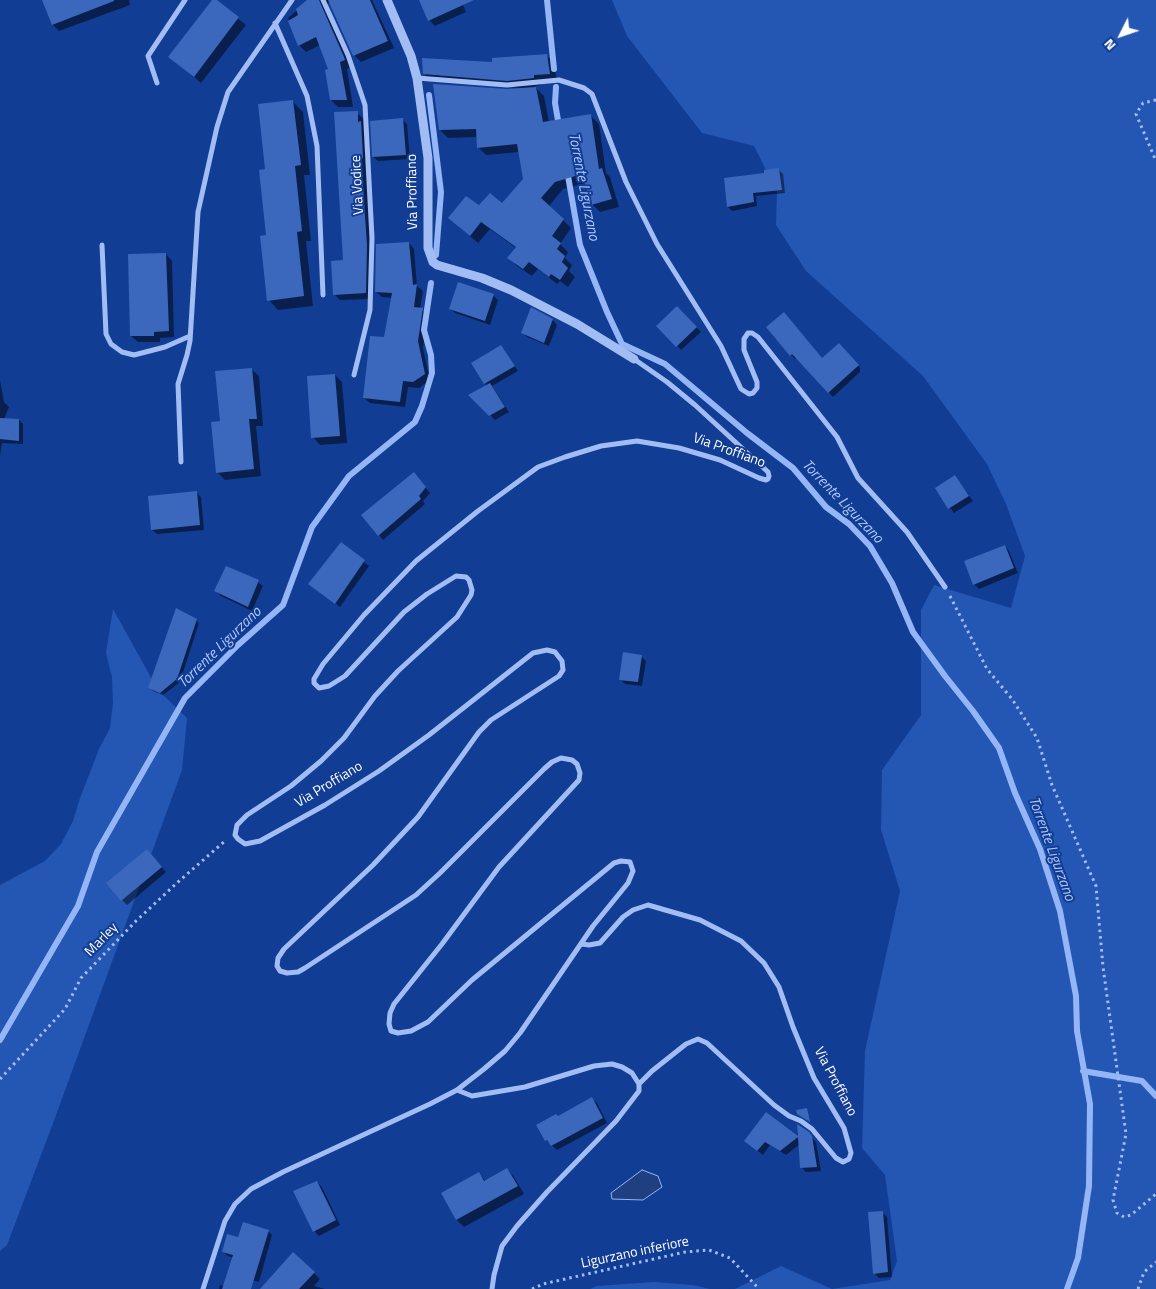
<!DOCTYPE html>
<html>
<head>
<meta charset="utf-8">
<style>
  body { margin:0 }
  #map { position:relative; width:1156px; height:1289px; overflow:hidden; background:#123d95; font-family:"Titillium Web",sans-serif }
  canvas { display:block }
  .north { position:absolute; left:1096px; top:10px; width:50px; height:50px; -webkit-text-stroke:4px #123d95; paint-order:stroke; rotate:229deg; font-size:14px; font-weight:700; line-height:20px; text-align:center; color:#fff }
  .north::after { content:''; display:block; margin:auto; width:18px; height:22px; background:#fff; clip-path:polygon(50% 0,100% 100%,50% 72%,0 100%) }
</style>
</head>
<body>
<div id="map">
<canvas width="1156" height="1289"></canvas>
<div class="north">N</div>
</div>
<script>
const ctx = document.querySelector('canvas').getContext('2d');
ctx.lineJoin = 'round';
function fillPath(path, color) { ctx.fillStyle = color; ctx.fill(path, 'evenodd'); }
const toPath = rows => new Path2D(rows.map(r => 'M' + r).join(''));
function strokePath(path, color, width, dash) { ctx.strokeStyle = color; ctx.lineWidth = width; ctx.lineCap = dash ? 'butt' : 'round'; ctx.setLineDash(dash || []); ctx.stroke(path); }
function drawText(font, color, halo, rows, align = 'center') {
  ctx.font = font + ' "Titillium Web",sans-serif'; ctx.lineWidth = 4; ctx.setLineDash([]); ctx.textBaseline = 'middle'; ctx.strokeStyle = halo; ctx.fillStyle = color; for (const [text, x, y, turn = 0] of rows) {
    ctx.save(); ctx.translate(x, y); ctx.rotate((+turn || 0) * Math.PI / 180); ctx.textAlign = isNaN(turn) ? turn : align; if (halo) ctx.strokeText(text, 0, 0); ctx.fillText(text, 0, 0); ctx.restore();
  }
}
const green = toPath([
  [612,0,1156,0,1156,1289,735,1289,781,1266,832,1289,890,1280,897,1261,885,1175,862,1148,865,1051,900,891,881,830,882,770,921,715,921,610,934,585,1011,608,1025,556,1006,504,987,464,923,376,806,271,776,225,777,192,754,146,702,133,627,36],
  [113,609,158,690,187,718,182,770,52,1126,7,1245,0,1251,0,885,45,861,61,844,73,821,80,798,99,749,110,728,113,703,112,677,106,653],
  [654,1282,692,1285,710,1289,590,1289,597,1286]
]);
const water = toPath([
  [642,1170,658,1176,662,1187,643,1200,612,1199,611,1193,642,1170]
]);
const shadow = toPath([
  [43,0,129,0,130,5,59,31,53,25],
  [214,0,246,25,201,83,170,57],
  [309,0,372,0,394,48,361,62,354,55,330,2,326,5,351,67,347,69,353,107,338,107,331,100,329,70,320,45,306,52,299,45,288,18],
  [424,0,461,0,466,12,435,26,429,20],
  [546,55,554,63,557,81,541,82,541,85,534,86,544,96,549,122,591,116,599,124,606,173,610,177,619,207,600,212,592,204,586,183,563,189,549,206,571,228,560,244,568,252,565,258,572,265,569,271,575,277,568,287,560,281,557,284,538,269,532,276,517,266,509,258,516,248,490,229,478,243,458,226,479,207,503,205,525,179,519,152,486,155,478,147,478,137,448,138,440,130,507,91,520,89,520,88,432,81,424,74],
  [293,102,303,112,310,175,304,175,311,241,306,241,313,306,278,310,269,300,267,236],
  [357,113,364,119,373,252,372,299,340,300,334,294,345,261],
  [402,119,407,124,410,159,378,161,373,157],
  [779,170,783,174,785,193,756,196,757,206,732,211,728,207,725,179,766,174],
  [409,243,414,249,417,286,423,291,420,309,428,315,423,348,430,380,419,388,408,387,405,407,370,403,364,398,385,338,392,298,382,297,376,292],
  [166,254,172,261,174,337,160,338,160,342,138,342,131,336],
  [493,295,498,300,490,325,455,313,450,308],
  [677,307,701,332,681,350,658,326],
  [553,320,557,325,549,346,527,337,522,332],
  [768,327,823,359,839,345,860,367,860,372,833,397,797,358,795,359,791,355],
  [503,349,518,371,492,386,509,412,495,420,470,395,487,386,485,383],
  [251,369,259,376,263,426,256,426,261,476,225,480,217,472,221,422],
  [335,375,342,382,347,443,320,445,313,437],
  [0,380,4,402,9,407,4,419,19,420,23,424,23,444,2,443,0,456],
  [955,476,973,501,954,513,936,489],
  [418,478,430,493,423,501,425,504,383,540,379,535],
  [196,492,201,497,204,530,157,534,152,530],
  [341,544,369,566,340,607,315,588],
  [1005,546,1009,551,1018,573,979,589,974,584],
  [258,582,263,586,252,611,221,596,216,591],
  [196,620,199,623,180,682,163,695,153,691,150,688],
  [641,656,646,661,642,686,625,684,620,679],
  [151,855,166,872,127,905,122,900],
  [592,1099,597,1103,607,1123,557,1150,546,1140,558,1117],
  [766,1114,799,1139,811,1137,816,1142,821,1171,806,1172,801,1167,800,1144,786,1155,770,1145,763,1155,745,1141],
  [507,1169,514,1177,524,1194,464,1227,457,1220,442,1194,479,1174,486,1181],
  [317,1182,322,1187,340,1225,319,1236,314,1231],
  [882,1212,887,1217,892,1277,879,1278,874,1273],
  [268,1231,272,1235,259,1282,252,1280,249,1289,219,1289,220,1285,225,1286,233,1258,228,1256,223,1252,239,1239],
  [314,1273,320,1279,314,1286,325,1289,275,1289]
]);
const stream = toPath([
  [547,0,554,69],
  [556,87,555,103,559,126],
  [429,95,441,192,436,255],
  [567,170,580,245,607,312,622,344,665,364,747,433,793,468,826,507,849,524,870,546,892,583,913,632,945,676,973,711,999,748,1015,793,1040,849,1060,911,1076,996,1077,1031,1090,1104,1089,1186,1078,1258,1067,1289],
  [0,1040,78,906,97,852,185,698,238,645,283,605,312,527,349,476,415,422,422,406,432,373,431,355,424,330,431,283],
  [1083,1071,1142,1081,1156,1096]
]);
const building = toPath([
  [42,0,114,0,114,1,52,25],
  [212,0,217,0,239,17,194,77,168,57],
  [307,0,319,0,344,57,345,60,340,62,347,100,330,100,325,70,328,69,316,37,298,46,288,21,298,15,296,9],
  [328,0,370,0,388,41,353,56],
  [419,0,474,0,428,21],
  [547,54,550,74,534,75,534,78,507,81,423,74,422,58,492,62,492,58],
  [433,84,507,89,536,87,543,122,591,114,599,169,602,168,612,199,591,205,582,174,555,182,541,198,564,219,552,236,561,243,557,249,565,256,562,262,568,268,560,280,551,274,549,277,529,262,523,269,507,258,516,247,481,222,470,236,448,218,466,196,479,205,490,193,502,203,523,179,517,144,477,148,476,129,439,130],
  [293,100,301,165,295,166,302,231,297,232,304,296,267,301,260,236,266,235,259,170,265,169,258,104],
  [358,111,358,122,361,121,363,158,361,158,367,245,366,293,333,295,331,261,343,260,334,112],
  [403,118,406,155,372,157,370,121],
  [779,168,782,190,753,193,754,202,727,207,724,178,764,173,764,170],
  [409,242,413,285,417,284,414,307,423,308,418,341,425,374,413,382,403,381,400,402,363,398,370,336,384,337,392,293,375,292,376,244],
  [166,253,169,331,154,332,154,336,130,336,128,254],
  [458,282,494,294,485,321,449,309],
  [677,306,697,327,676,347,656,326],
  [531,307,553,319,544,343,521,333],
  [784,312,822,358,839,343,859,365,828,393,792,354,790,356,766,327],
  [501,345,515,366,484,384,471,363],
  [252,368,257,419,249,419,254,469,216,473,211,422,220,421,215,371],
  [335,374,340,436,311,438,307,376],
  [490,383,505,407,489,416,468,395],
  [0,418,19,419,19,441,0,439],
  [414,472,426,487,419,496,421,499,378,536,361,515],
  [955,475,969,496,948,509,935,488],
  [197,491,200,525,151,530,148,496],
  [341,542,365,560,335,604,308,584],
  [1005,545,1014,568,973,585,964,561],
  [226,566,259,580,248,607,214,591],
  [176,608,197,619,177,679,160,693,148,688],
  [623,652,642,655,638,682,619,680],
  [147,849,162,867,121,901,106,883],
  [592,1097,603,1118,551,1146,547,1140,545,1141,536,1125,556,1114,558,1116],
  [807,1108,810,1122,797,1114,796,1110],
  [766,1112,798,1136,797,1124,809,1132,812,1136,817,1167,800,1168,798,1137,780,1151,765,1142,757,1151,744,1141],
  [507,1168,518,1186,456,1220,441,1193,479,1172,484,1181],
  [317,1181,336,1220,313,1232,293,1191],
  [883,1211,888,1272,873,1274,868,1212],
  [243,1222,269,1230,251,1289,222,1289,233,1255,222,1252,227,1234,238,1237],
  [293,1252,315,1272,299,1289,260,1289]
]);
const path = toPath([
  [1156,100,1143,103,1136,114,1156,161],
  [950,596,987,669,1012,699,1037,738,1052,785,1096,886,1103,967,1126,1134,1113,1200,1117,1213,1124,1217,1131,1215,1156,1194],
  [0,1079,65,1009,81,978,136,921,178,882,225,841],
  [532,1289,543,1284,685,1252,709,1250,730,1258,759,1289],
  [1138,1289,1144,1272,1156,1262]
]);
const minor = toPath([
  [323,0,348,55,365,105,372,238,370,310,354,375],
  [275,23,307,96,317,146,323,295],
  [417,78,507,85,559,80,584,88,592,94,626,182,657,244,721,346,741,389,749,394,753,393,757,388,757,382,744,350,744,339,748,333,752,333,758,337,837,437,858,478,907,532,945,587],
  [157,83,148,56,185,0],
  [102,245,106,334,111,344,122,352,134,355,165,347,190,336],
  [181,462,178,384,187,355,190,341,198,212,217,127,228,92,292,0],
  [582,944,589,945,600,943,623,917,633,910,648,905,700,920,741,941,764,963,779,987,793,1027,814,1078,844,1128,851,1153,849,1159,843,1162,836,1158,812,1129,801,1121,789,1116,774,1105,707,1043,698,1039,686,1044,652,1071,639,1084],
  [457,1090,472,1096,525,1087,594,1066,612,1064,622,1067,632,1073,639,1084,639,1091,616,1121,547,1192,517,1226,502,1246,494,1275,492,1289],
  [203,1289,225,1221,235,1204,251,1189,283,1172,430,1104,457,1090,484,1069,505,1051,520,1033,593,926,628,883,633,871,630,862,621,861,614,863,472,980,428,1022,411,1031,398,1033,391,1031,389,1024,390,1013,394,1004,442,944,499,867,579,780,580,773,577,764,572,760,561,758,552,762,544,769,440,873,416,895,305,968,298,972,287,973,280,971,277,966,278,958,284,949,373,865,418,817,479,732,491,720,559,676,563,670,562,661,555,652,547,650,533,653,429,735,379,771,325,805,260,841,245,844,238,839,235,835,237,825,247,815,291,786,321,761,344,738,375,696,398,671,457,617,471,595,472,590,469,580,466,577,456,576,427,594,404,612,345,676,329,686,319,688,314,683,314,679,323,664,364,615,416,561,478,511,538,467,565,457,601,446,637,441,679,448,720,460,759,478,766,480,768,479,769,476,768,472,695,405,667,382,634,359]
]);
const tertiary = toPath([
  [387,0,411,56,417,78,428,158,428,248,433,262,437,265,482,278,511,290,577,324,634,359]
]);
const streetNames = [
  ["Via Vodice",358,185,-93],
  ["Via Proffiano",413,192,-91],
  ["Via Proffiano",729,451,20],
  ["Via Proffiano",329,785,-31],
  ["Marley",102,940,-46],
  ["Via Proffiano",835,1082,62],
  ["Ligurzano inferiore",635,1253,-12]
];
const waterNames = [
  ["Torrente Ligurzano",583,187,79],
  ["Torrente Ligurzano",842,502,46],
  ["Torrente Ligurzano",220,648,-44],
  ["Torrente Ligurzano",1051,849,70]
];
fillPath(green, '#2456b4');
fillPath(water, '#1f3f81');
strokePath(water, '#94b6f6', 1);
fillPath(shadow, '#0007');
strokePath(stream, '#94b6f6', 6);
fillPath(building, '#3b67bd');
strokePath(path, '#a2bdf3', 3, [2.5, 4]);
strokePath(minor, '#a2bdf3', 5);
strokePath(tertiary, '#a2bdf3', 9);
drawText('14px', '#fff', '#123d95', streetNames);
drawText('italic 15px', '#aec8f9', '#123d95', waterNames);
</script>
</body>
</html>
